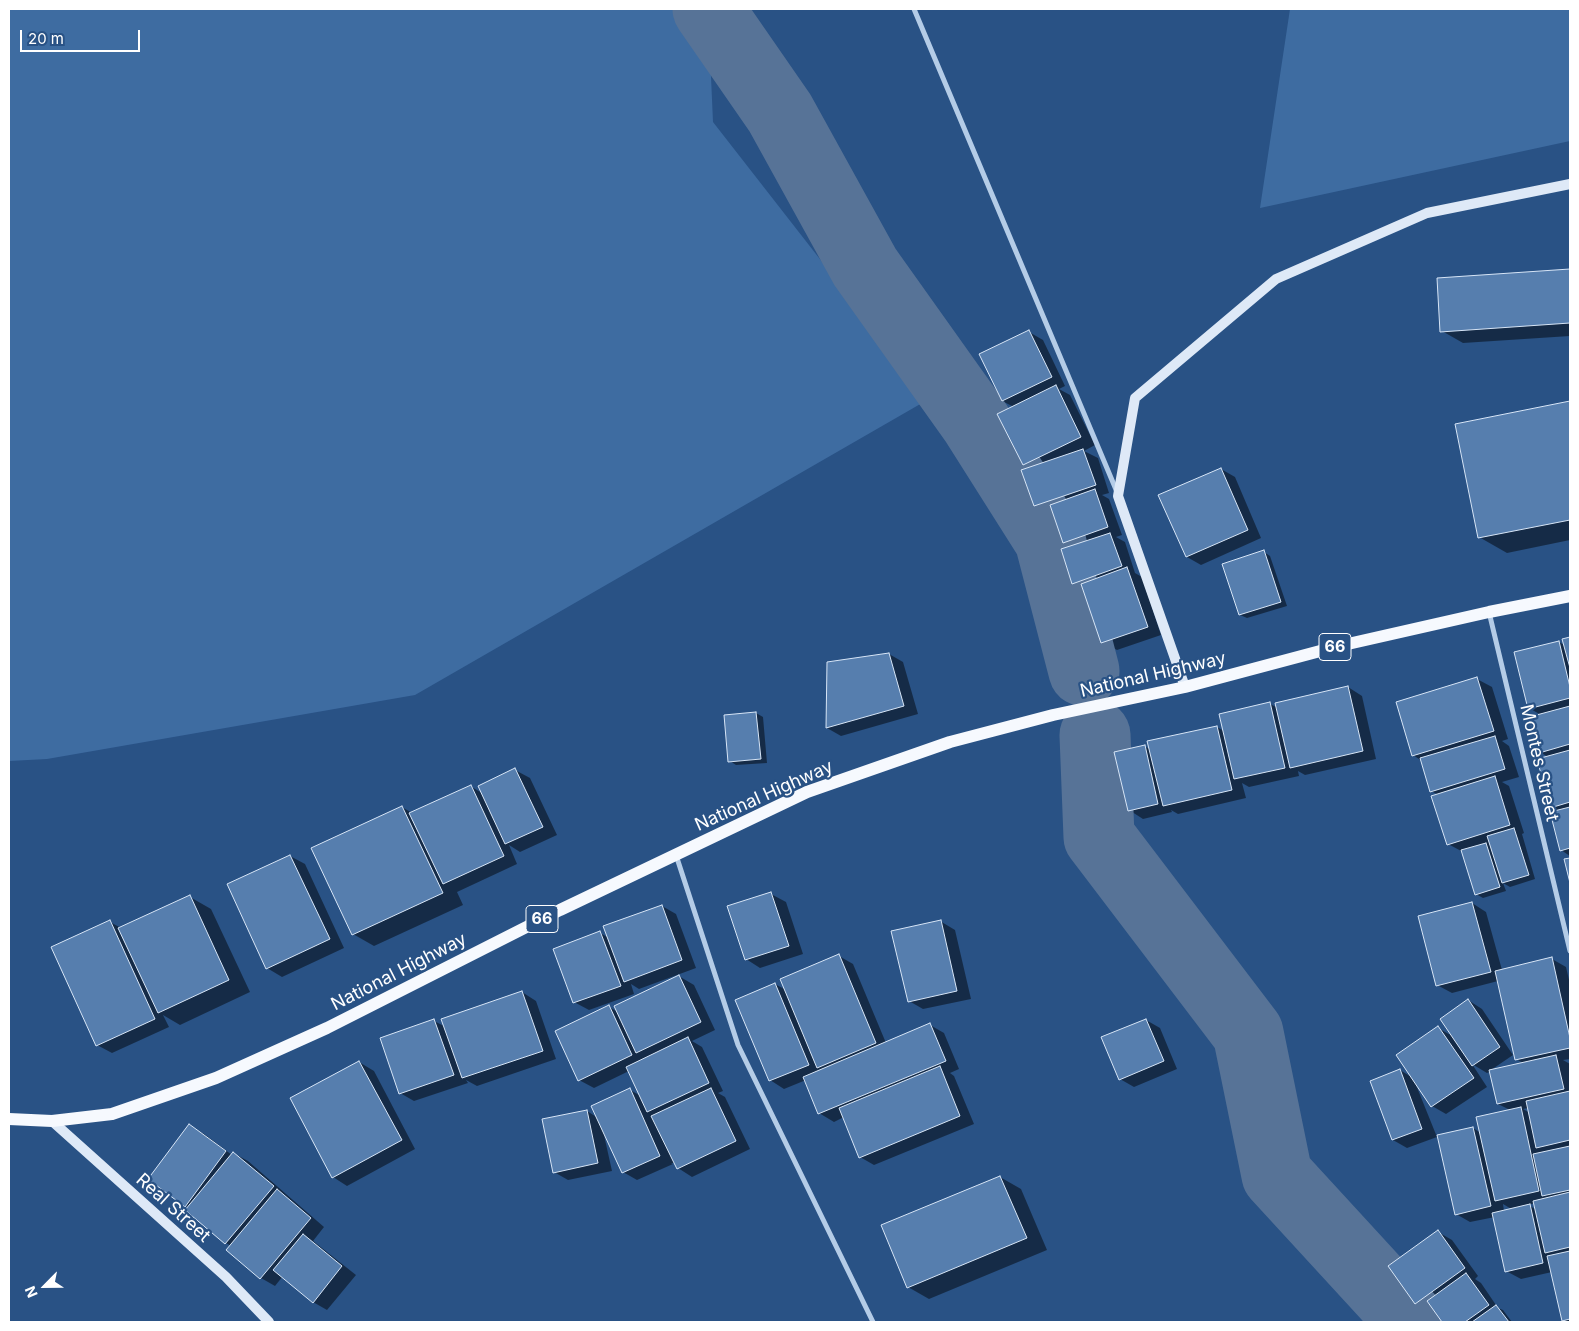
<!DOCTYPE html>
<html>
<head>
<meta charset="utf-8">
<style>
  body { margin:0 }
  #map { position:relative; width:1579px; height:1331px; overflow:hidden; background:#295285; font-family:Inter,sans-serif }
  canvas { display:block }
  .frame { position:absolute; inset:0; border:10px solid #fff; pointer-events:none }
  .north { position:absolute; left:20px; top:1261px; width:50px; height:50px; -webkit-text-stroke:4px #295285; paint-order:stroke; rotate:247deg; font-size:14px; font-weight:700; line-height:20px; text-align:center; color:#fff }
  .north::after { content:''; display:block; margin:auto; width:18px; height:22px; background:#fff; clip-path:polygon(50% 0,100% 100%,50% 72%,0 100%) }
  .scale { position:absolute; left:20px; top:30px; width:120px; height:22px; box-sizing:border-box; border:2px solid #fff; border-top:0; padding-left:6px; font-size:15px; line-height:18px; white-space:nowrap; color:#fff; -webkit-text-stroke:4px #295285; paint-order:stroke }
</style>
</head>
<body>
<div id="map">
<canvas width="1579" height="1331"></canvas>
<div class="frame"></div>
<div class="north">N</div>
<div class="scale">20 m</div>
</div>
<script>
const ctx = document.querySelector('canvas').getContext('2d');
ctx.lineJoin = 'round';
function fillPath(path, color) { ctx.fillStyle = color; ctx.fill(path, 'evenodd'); }
const toPath = rows => new Path2D(rows.map(r => 'M' + r).join(''));
function strokePath(path, color, width, dash) { ctx.strokeStyle = color; ctx.lineWidth = width; ctx.lineCap = dash ? 'butt' : 'round'; ctx.setLineDash(dash || []); ctx.stroke(path); }
function drawText(font, color, halo, rows, align = 'center') {
  ctx.font = font + ' Inter,sans-serif'; ctx.lineWidth = 4.5; ctx.setLineDash([]); ctx.textBaseline = 'middle'; ctx.strokeStyle = halo; ctx.fillStyle = color; for (const [text, x, y, turn = 0] of rows) {
    ctx.save(); ctx.translate(x, y); ctx.rotate((+turn || 0) * Math.PI / 180); ctx.textAlign = isNaN(turn) ? turn : align; if (halo) ctx.strokeText(text, 0, 0); ctx.fillText(text, 0, 0); ctx.restore();
  }
}
const green = toPath([
  [9,9,708,9,713,122,929,399,415,695,47,759,9,761],
  [1290,9,1570,9,1570,141,1260,208]
]);
const shadow = toPath([
  [1570,270,1570,336,1463,343,1442,331,1438,279],
  [1029,332,1043,340,1065,386,1059,389,1070,395,1095,445,1084,451,1098,458,1109,493,1102,495,1109,499,1122,535,1116,537,1125,542,1135,573,1142,577,1161,635,1117,650,1102,642,1084,589,1073,583,1072,547,1064,542,1053,512,1049,513,1035,505,1030,468,1024,464,1014,407,1002,401],
  [1570,403,1570,540,1507,553,1479,537,1457,425],
  [1221,469,1235,477,1261,538,1201,565,1187,557],
  [1264,552,1270,556,1287,606,1247,618,1240,615],
  [1570,638,1570,856,1561,850,1558,811,1551,807,1548,757,1540,752,1541,715,1529,708,1559,642,1566,646,1564,640],
  [889,654,903,662,918,714,841,736,827,728],
  [1477,679,1492,687,1508,739,1502,741,1509,746,1519,777,1502,782,1509,786,1524,833,1522,834,1535,879,1510,887,1503,883,1506,891,1483,898,1476,894,1463,852,1448,844,1439,795,1431,791,1422,761,1413,755],
  [1348,687,1362,696,1376,759,1305,775,1298,771,1299,776,1249,787,1242,783,1246,798,1178,814,1171,810,1172,812,1143,819,1129,810,1144,746,1151,750,1217,727,1224,731,1270,704,1278,708],
  [756,713,763,717,767,763,736,765,730,761,725,716],
  [515,770,530,778,557,835,520,852,509,845,517,864,457,892,463,905,374,946,353,934,402,807,412,813,470,786,482,793],
  [290,856,305,864,344,948,282,977,267,968,229,884],
  [771,894,786,902,803,954,760,968,746,959],
  [190,897,211,909,250,992,180,1025,163,1015,169,1027,112,1053,97,1045,110,922,121,928],
  [1472,903,1486,912,1502,970,1552,959,1566,967,1570,984,1570,1059,1563,1060,1570,1064,1570,1322,1563,1320,1552,1272,1521,1279,1506,1271,1495,1217,1470,1222,1456,1214,1473,1128,1481,1133,1510,1110,1498,1104,1491,1071,1487,1073,1472,1064,1487,1087,1446,1114,1432,1106,1416,1085,1437,1137,1407,1148,1393,1140,1400,1070,1413,1078,1438,1028,1454,1037,1468,1000,1482,1009,1513,1055,1491,1070,1523,1063,1516,1059,1498,981,1452,993,1437,985],
  [1528,1108,1530,1113,1523,1109],
  [1535,1203,1537,1210,1528,1205],
  [1503,1204,1513,1210,1504,1211],
  [662,906,676,914,696,968,677,975,694,985,715,1030,692,1041,702,1047,723,1091,718,1093,725,1097,750,1149,692,1177,678,1168,676,1163,671,1163,673,1164,637,1180,623,1172,604,1135,612,1171,568,1180,554,1172,587,1111,598,1118,630,1090,641,1096,629,1071,594,1088,579,1080,609,1007,618,1012,678,977,677,975,639,989,631,984,634,994,589,1010,574,1002,600,933,609,938],
  [940,921,955,930,971,999,923,1009,909,1001],
  [839,956,853,964,886,1043,930,1025,944,1033,959,1069,950,1073,954,1076,974,1124,874,1165,860,1157,844,1117,834,1122,819,1113,806,1080,784,1089,770,1080,775,984,786,990],
  [522,992,536,1001,556,1059,477,1086,466,1080,468,1083,414,1101,400,1093,434,1021,446,1027],
  [1146,1020,1160,1028,1177,1069,1134,1087,1120,1079],
  [359,1062,374,1071,415,1149,347,1186,333,1177],
  [189,1126,204,1134,232,1155,233,1153,248,1161,324,1227,313,1241,356,1275,327,1310,313,1302,283,1276,275,1286,261,1278,231,1246,226,1243,185,1205],
  [1000,1177,1021,1189,1047,1250,929,1299,908,1287],
  [1438,1232,1452,1240,1478,1276,1475,1279,1481,1283,1498,1308,1503,1310,1512,1322,1444,1322,1434,1308,1430,1311,1416,1303]
]);
const river = toPath([
  [708,9,780,113,865,267,976,423,1050,540,1084,671],
  [1095,735,1099,837,1248,1033,1277,1175,1412,1322]
]);
const building = toPath([
  [1570,269,1570,323,1440,332,1437,278,1570,269],
  [1029,330,1052,377,1002,401,979,354,1029,330],
  [1056,385,1081,437,1023,465,997,414,1056,385],
  [1570,401,1570,520,1478,538,1455,424,1570,401],
  [1083,449,1096,485,1034,506,1021,470,1083,449],
  [1221,468,1248,530,1186,557,1158,495,1221,468],
  [1095,489,1108,527,1063,543,1050,505,1095,489],
  [1110,533,1122,566,1072,584,1061,549,1110,533],
  [1264,550,1281,602,1239,615,1222,564,1264,550],
  [1127,567,1148,627,1101,643,1081,584,1127,567],
  [1570,637,1570,668,1562,639,1570,637],
  [1559,641,1570,687,1570,698,1528,709,1514,652,1559,641],
  [889,653,904,706,826,728,827,662,889,653],
  [1477,677,1494,731,1412,756,1396,702,1477,677],
  [1348,686,1363,751,1290,768,1275,703,1348,686],
  [1270,702,1285,768,1234,779,1219,714,1270,702],
  [1570,706,1570,744,1539,753,1529,717,1570,706],
  [756,712,761,759,728,762,724,715,756,712],
  [1217,726,1232,790,1163,806,1147,741,1217,726],
  [1495,736,1505,769,1430,792,1420,758,1495,736],
  [1145,745,1158,804,1128,811,1114,752,1145,745],
  [1570,750,1570,802,1550,808,1537,759,1570,750],
  [515,768,543,827,505,844,478,786,515,768],
  [1495,776,1510,825,1447,845,1431,796,1495,776],
  [471,785,504,856,443,884,409,813,471,785],
  [402,806,443,893,352,935,311,848,402,806],
  [1570,807,1570,848,1560,851,1550,812,1570,807],
  [1514,828,1529,875,1502,883,1487,836,1514,828],
  [1486,843,1500,887,1475,895,1461,850,1486,843],
  [290,855,330,939,266,969,227,884,290,855],
  [1570,858,1570,883,1564,859,1570,858],
  [771,892,789,946,745,960,727,906,771,892],
  [190,895,229,980,158,1013,118,928,190,895],
  [1472,902,1491,972,1436,986,1418,916,1472,902],
  [662,905,682,960,624,982,603,926,662,905],
  [110,920,155,1019,96,1046,51,947,110,920],
  [941,920,957,991,908,1002,891,931,941,920],
  [600,931,621,986,573,1003,553,949,600,931],
  [839,954,876,1043,817,1068,780,979,839,954],
  [1552,957,1570,1038,1570,1048,1515,1060,1495,971,1552,957],
  [679,975,701,1022,636,1053,614,1006,679,975],
  [775,983,809,1065,769,1081,735,1000,775,983],
  [522,991,543,1051,462,1078,441,1019,522,991],
  [1468,999,1500,1047,1472,1066,1440,1019,1468,999],
  [609,1005,632,1055,578,1081,555,1031,609,1005],
  [434,1019,454,1075,399,1094,380,1038,434,1019],
  [1146,1019,1164,1061,1119,1080,1101,1037,1146,1019],
  [930,1023,946,1061,818,1114,803,1077,930,1023],
  [1438,1026,1474,1078,1431,1107,1396,1055,1438,1026],
  [688,1037,709,1083,647,1112,626,1067,688,1037],
  [1556,1055,1564,1089,1497,1104,1489,1070,1556,1055],
  [359,1061,402,1140,332,1178,290,1098,359,1061],
  [940,1066,960,1116,859,1158,839,1108,940,1066],
  [1400,1069,1422,1129,1392,1140,1370,1081,1400,1069],
  [630,1088,660,1156,622,1173,591,1106,630,1088],
  [711,1088,736,1141,677,1169,651,1116,711,1088],
  [1570,1091,1570,1140,1536,1148,1526,1101,1570,1091],
  [1521,1107,1539,1191,1495,1201,1476,1117,1521,1107],
  [587,1110,598,1163,553,1173,542,1119,587,1110],
  [189,1124,226,1151,185,1207,148,1179,189,1124],
  [1473,1127,1491,1206,1455,1215,1437,1135,1473,1127],
  [1570,1146,1570,1190,1542,1196,1533,1154,1570,1146],
  [233,1152,274,1186,225,1244,185,1210,233,1152],
  [1000,1176,1027,1238,907,1288,881,1225,1000,1176],
  [277,1189,311,1218,260,1279,226,1250,277,1189],
  [1570,1192,1570,1247,1545,1253,1533,1201,1570,1192],
  [1530,1204,1543,1263,1505,1272,1492,1213,1530,1204],
  [1438,1230,1465,1268,1415,1304,1388,1266,1438,1230],
  [303,1234,342,1266,313,1303,273,1270,303,1234],
  [1570,1251,1570,1319,1562,1321,1547,1256,1570,1251],
  [1466,1273,1489,1305,1465,1322,1442,1322,1427,1301,1466,1273],
  [1496,1305,1509,1322,1472,1322,1496,1305]
]);
const street = toPath([
  [914,9,1117,492],
  [1489,612,1570,951],
  [676,855,738,1045,873,1322]
]);
const secondary = toPath([
  [1185,687,1118,496,1135,398,1276,279,1427,213,1570,184],
  [52,1121,226,1277,269,1322]
]);
const primary = toPath([
  [9,1119,52,1121,112,1114,216,1078,327,1028,560,910,807,792,950,742,1053,715,1185,687,1339,646,1489,612,1570,596]
]);
const shields = [
  [1335,647,32],
  [542,919,32]
];
const shieldNames = [
  ["66",1335,647],
  ["66",542,919]
];
const streetNames = [
  ["National Highway",1153,675,-13],
  ["Montes Street",1539,763,77],
  ["National Highway",764,796,-24],
  ["National Highway",399,972,-27],
  ["Real Street",173,1208,42]
];
fillPath(green, '#3e6ca1');
fillPath(shadow, '#0007');
strokePath(river, '#577397', 71);
fillPath(building, '#567eae');
strokePath(building, '#d7e5f6', 1);
strokePath(street, '#b4cce7', 5);
strokePath(secondary, '#dee9f7', 10);
strokePath(primary, '#f6f9fe', 12);
for (const [x, y, w] of shields) { const box = new Path2D(); box.roundRect(x - w / 2, y - 13.5, w, 27, 4); ctx.fillStyle = '#295285'; ctx.fill(box); strokePath(box, '#fff', 1); }
drawText('bold 16px', '#fff', null, shieldNames);
drawText('18px', '#fff', '#295285', streetNames);
</script>
</body>
</html>
